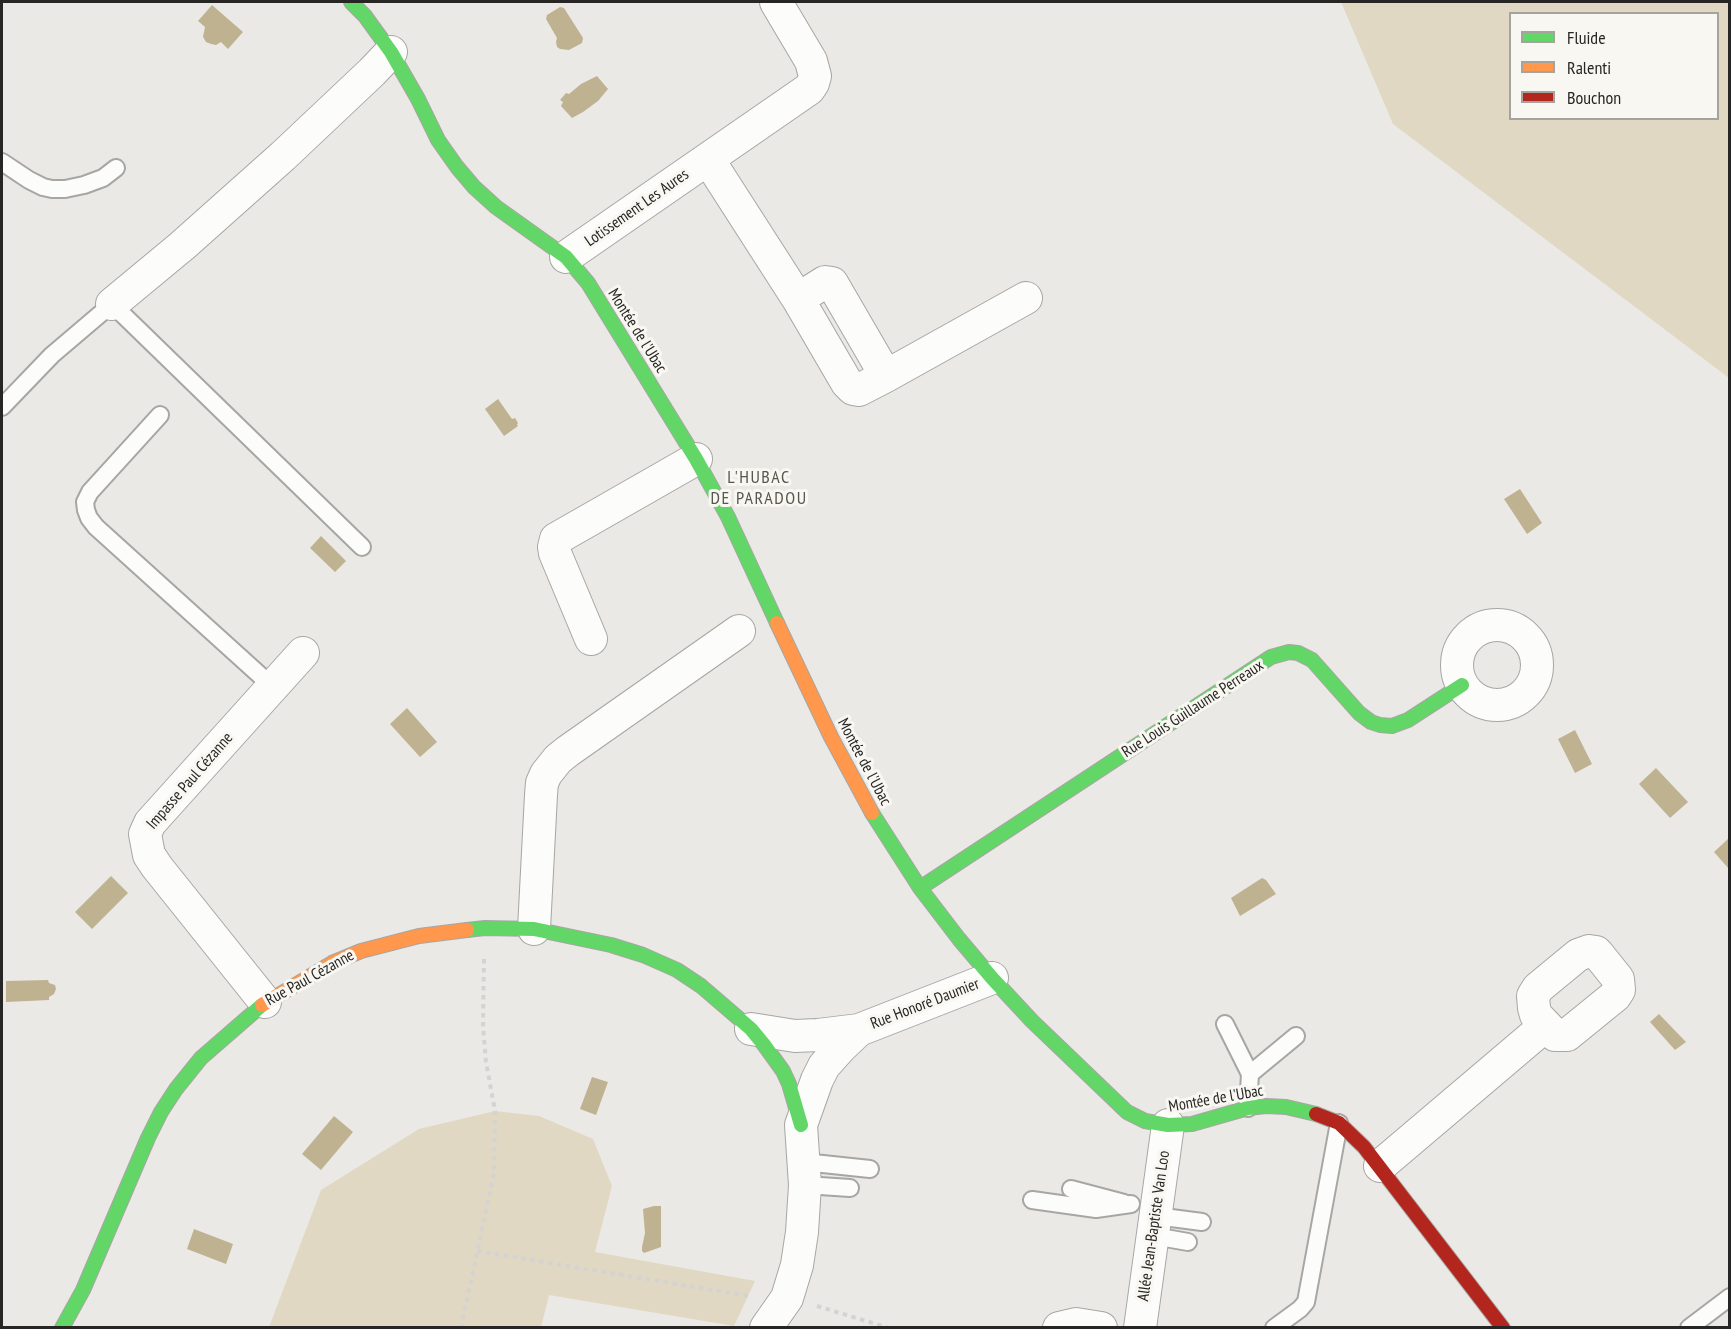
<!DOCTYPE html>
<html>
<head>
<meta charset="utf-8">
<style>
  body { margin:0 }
  #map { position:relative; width:1731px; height:1329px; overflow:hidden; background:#eae9e6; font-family:"PT Sans Narrow",sans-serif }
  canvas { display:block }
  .frame { position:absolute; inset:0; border:3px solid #272624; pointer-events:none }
  .legend { position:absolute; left:1509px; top:12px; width:210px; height:108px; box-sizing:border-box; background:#f9f7f1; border:2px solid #a5a39f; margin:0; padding:8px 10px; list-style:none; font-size:18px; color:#272624 }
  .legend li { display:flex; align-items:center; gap:12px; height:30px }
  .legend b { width:30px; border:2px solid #a5a39f }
</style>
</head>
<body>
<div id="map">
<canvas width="1731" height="1329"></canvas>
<div class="frame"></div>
<ul class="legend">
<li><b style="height:8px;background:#63d668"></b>Fluide</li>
<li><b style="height:8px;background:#ff974d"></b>Ralenti</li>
<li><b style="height:8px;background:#b3261e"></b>Bouchon</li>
</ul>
</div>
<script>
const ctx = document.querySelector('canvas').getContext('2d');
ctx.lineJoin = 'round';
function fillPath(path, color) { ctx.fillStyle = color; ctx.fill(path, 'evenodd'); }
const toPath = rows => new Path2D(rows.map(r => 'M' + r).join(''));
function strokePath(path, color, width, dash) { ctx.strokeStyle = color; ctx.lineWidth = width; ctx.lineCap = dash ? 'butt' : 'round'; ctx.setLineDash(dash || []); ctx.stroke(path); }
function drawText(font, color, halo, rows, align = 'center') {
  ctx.font = font + ' "PT Sans Narrow",sans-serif'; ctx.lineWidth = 6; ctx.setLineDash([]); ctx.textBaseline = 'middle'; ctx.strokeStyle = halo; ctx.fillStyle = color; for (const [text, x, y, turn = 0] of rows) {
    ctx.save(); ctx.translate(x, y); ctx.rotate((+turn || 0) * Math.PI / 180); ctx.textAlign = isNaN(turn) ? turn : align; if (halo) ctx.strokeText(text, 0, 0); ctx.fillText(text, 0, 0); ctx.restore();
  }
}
const green = toPath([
  [1341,2,1729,2,1729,378,1393,124],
  [1510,14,1718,14,1718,118,1510,118],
  [495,1111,539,1116,593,1139,612,1186,595,1252,755,1281,734,1326,549,1295,541,1327,269,1327,321,1190,419,1129]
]);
const water = toPath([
  [212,5,243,32,228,49,221,42,216,45,211,44,206,42,203,37,205,27,198,21],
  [560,7,564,8,583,38,582,43,569,50,560,49,557,47,556,42,557,38,546,19,547,15],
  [597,76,608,89,598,101,583,112,572,118,561,106,563,102,560,100,566,93,569,94,581,84],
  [498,399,512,419,515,418,518,423,517,425,518,426,504,436,485,409],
  [1520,489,1542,523,1527,534,1504,499],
  [321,536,346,561,335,572,310,548],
  [407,708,437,742,420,757,390,724],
  [1575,730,1592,764,1575,773,1558,739],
  [1656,768,1688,802,1670,818,1639,784],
  [1729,838,1729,869,1714,852],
  [111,876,128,893,92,929,75,912],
  [1262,878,1266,880,1276,894,1240,916,1231,898],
  [48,980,49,983,55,985,56,989,54,994,49,997,49,1000,6,1002,6,981],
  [1659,1014,1686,1042,1675,1050,1650,1022],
  [592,1077,608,1082,596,1115,580,1109],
  [334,1116,353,1132,321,1170,302,1154],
  [654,1206,661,1206,661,1247,644,1253,642,1251,642,1247,645,1233,643,1209],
  [194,1229,233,1244,226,1264,187,1249]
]);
const path = toPath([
  [477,1251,749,1296],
  [817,1306,889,1328],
  [461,1328,494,1173,495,1111,486,1062,483,1026,484,959]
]);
const lane = toPath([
  [2,162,29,180,43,187,52,189,65,189,84,185,103,178,116,168],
  [2,407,52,355,112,304,362,547],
  [160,415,90,492,85,502,86,510,89,518,96,527,273,687],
  [1225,1024,1250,1074,1248,1108],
  [1250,1074,1296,1036],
  [804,1162,870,1169],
  [805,1185,850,1188],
  [1071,1189,1124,1203],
  [1032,1200,1096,1209,1131,1204],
  [1156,1216,1202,1222],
  [1154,1236,1188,1242],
  [1274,1328,1300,1309,1306,1302,1339,1123],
  [1689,1328,1730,1297]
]);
const street = toPath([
  [708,159,798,299,847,383,853,389,859,390,886,376,832,283,825,282,798,299],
  [566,257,809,89,813,83,815,76,811,61,776,2],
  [112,304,182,246,283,156,372,72,391,52],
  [886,376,1026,298],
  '1457 665a40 40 0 1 1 80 0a40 40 0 1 1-80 0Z',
  [591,639,555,553,554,547,556,539,696,459],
  [534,929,541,795,542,783,546,774,558,759,568,751,739,631],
  [1589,951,1596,952,1598,954,1618,979,1619,990,1615,996,1567,1035,1555,1035,1536,1015,1534,1008,1533,996,1538,988,1578,955,1589,951],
  [265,1002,157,867,149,855,145,834,150,823,303,653],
  [751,1029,795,1036,818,1035,859,1030],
  [1380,1166,1545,1026],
  [766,1328,787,1298,797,1265,802,1232,805,1185,801,1125,817,1080,824,1066,841,1047,859,1030,992,978],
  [1059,1328,1076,1324,1101,1328],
  [1140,1328,1168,1125]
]);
const fast = toPath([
  [351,2,365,16,391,52,418,99,438,140,457,167,474,187,496,207,566,257,588,283,696,459,728,517,777,623],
  [872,813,920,888,959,939,992,978,1032,1021,1127,1112,1145,1121,1168,1125,1192,1124,1248,1108,1266,1106,1286,1107,1316,1114],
  [920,888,1271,657,1289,652,1298,653,1312,660,1359,713,1371,722,1380,725,1392,726,1408,720,1462,685],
  [467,930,485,928,534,929,611,945,643,955,677,970,701,986,751,1029,765,1046,783,1071,789,1084,801,1125],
  [62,1328,83,1290,148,1138,161,1112,176,1089,201,1058,262,1005]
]);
const slow = toPath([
  [777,623,831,737,872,813],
  [262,1005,332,963,361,951,419,936,467,930]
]);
const jam = toPath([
  [1316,1114,1339,1123,1364,1147,1503,1328]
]);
const streetNames = [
  ["Lotissement Les Aures",637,208,-35],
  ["Montée de l'Ubac",637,331,58],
  ["Rue Louis Guillaume Perreaux",1193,709,-33],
  ["Montée de l'Ubac",864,762,62],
  ["Impasse Paul Cézanne",190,781,-49],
  ["Rue Paul Cézanne",310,978,-29],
  ["Rue Honoré Daumier",925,1004,-21],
  ["Montée de l'Ubac",1216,1099,-10],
  ["Allée Jean-Baptiste Van Loo",1154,1226,-82]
];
const neighbourhoodNames = [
  ["L'HUBAC",759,478],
  ["DE PARADOU",759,499]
];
fillPath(green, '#e0d8c2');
fillPath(water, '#bfb291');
strokePath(lane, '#a7a6a3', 20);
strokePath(street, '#a7a6a3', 34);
strokePath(fast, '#a7a6a3', 16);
strokePath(slow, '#a7a6a3', 16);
strokePath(jam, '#a7a6a3', 16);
strokePath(path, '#d3d3d2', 4, [4.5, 4.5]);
strokePath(lane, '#fcfcfb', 16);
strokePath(street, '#fcfcfb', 32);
strokePath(fast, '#63d668', 14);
strokePath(slow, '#ff974d', 14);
strokePath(jam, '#b3261e', 14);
drawText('16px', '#272624', '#f9f7f1', streetNames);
ctx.letterSpacing = '1.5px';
drawText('18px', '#585651', '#f9f7f1', neighbourhoodNames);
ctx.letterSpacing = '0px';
</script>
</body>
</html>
